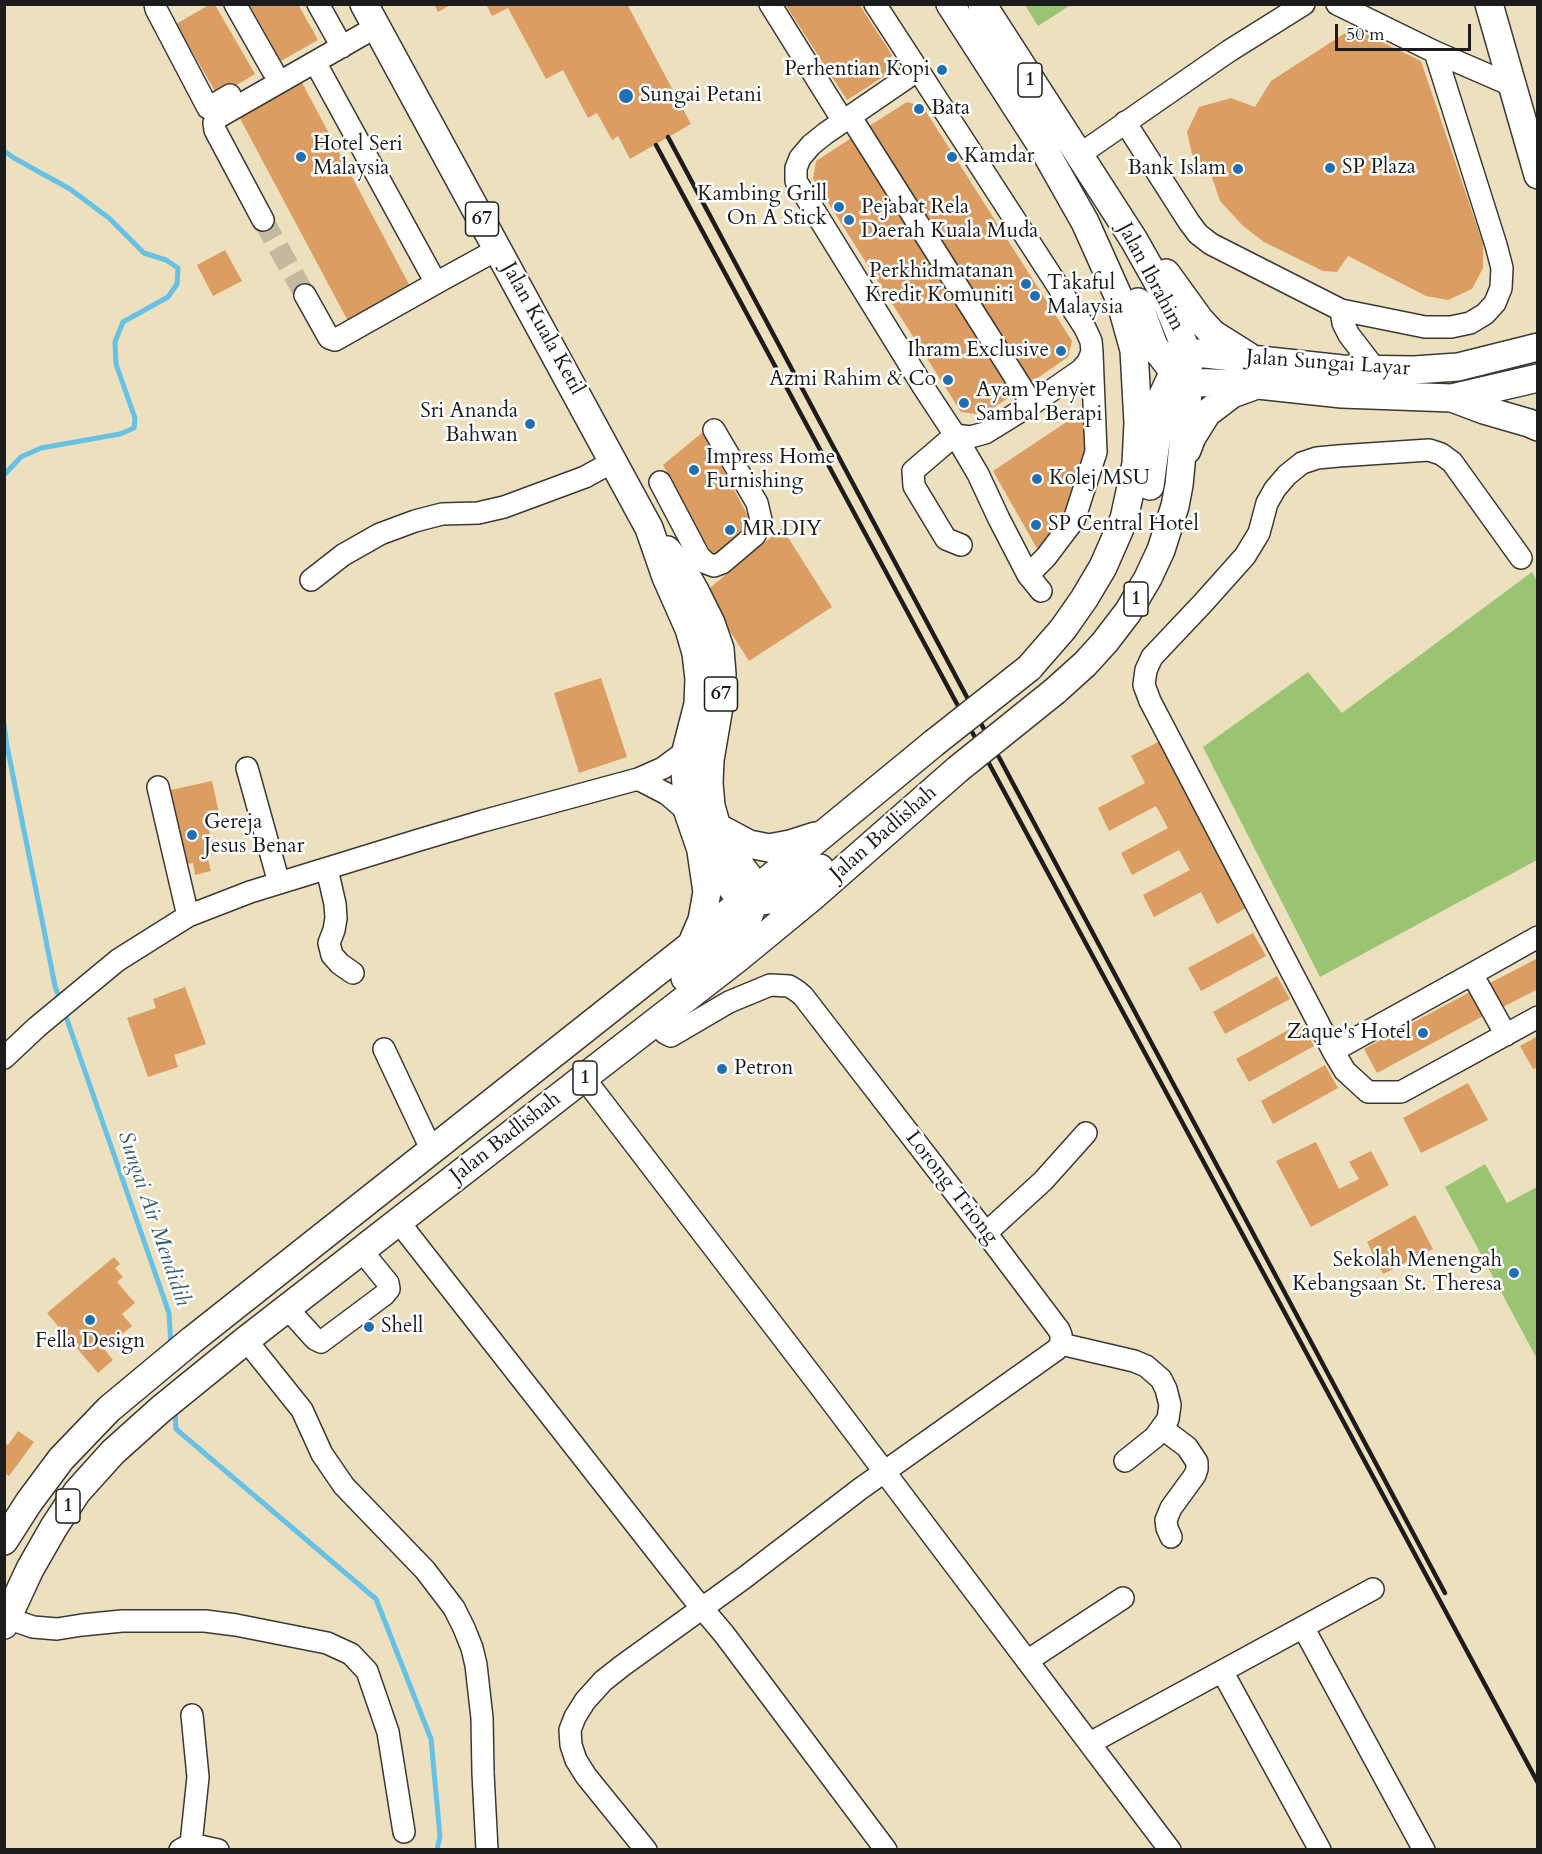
<!DOCTYPE html>
<html>
<head>
<meta charset="utf-8">
<style>
  body { margin:0 }
  #map { position:relative; width:1542px; height:1854px; overflow:hidden; background:#ede0bf; font-family:Cardo,serif }
  canvas { display:block }
  .frame { position:absolute; inset:0; border:6px solid #1c1c1c; pointer-events:none }
  .scale { position:absolute; left:1335px; top:24px; width:136px; height:27px; box-sizing:border-box; border:3px solid #1c1c1c; border-top:0; padding-left:8px; font-size:18px; line-height:21px; white-space:nowrap; color:#1c1c1c; -webkit-text-stroke:4px #fff; paint-order:stroke }
</style>
</head>
<body>
<div id="map">
<canvas width="1542" height="1854"></canvas>
<div class="frame"></div>
<div class="scale">50 m</div>
</div>
<script>
const ctx = document.querySelector('canvas').getContext('2d');
ctx.lineJoin = 'round';
function fillPath(path, color) { ctx.fillStyle = color; ctx.fill(path, 'evenodd'); }
const toPath = rows => new Path2D(rows.map(r => 'M' + r).join(''));
function strokePath(path, color, width, dash) { ctx.strokeStyle = color; ctx.lineWidth = width; ctx.lineCap = dash ? 'butt' : 'round'; ctx.setLineDash(dash || []); ctx.stroke(path); }
function drawText(font, color, halo, rows, align = 'center') {
  ctx.font = font + ' Cardo,serif'; ctx.lineWidth = 5; ctx.setLineDash([]); ctx.textBaseline = 'middle'; ctx.strokeStyle = halo; ctx.fillStyle = color; for (const [text, x, y, turn = 0] of rows) {
    ctx.save(); ctx.translate(x, y); ctx.rotate((+turn || 0) * Math.PI / 180); ctx.textAlign = isNaN(turn) ? turn : align; if (halo) ctx.strokeText(text, 0, 0); ctx.fillText(text, 0, 0); ctx.restore();
  }
}
const green = toPath([
  [1069,5,1069,6,1038,26,1025,5],
  [1532,572,1538,583,1537,860,1320,977,1203,747,1308,672,1342,713],
  [1485,1164,1507,1203,1537,1187,1537,1359,1445,1187]
]);
const stream = toPath([
  [4,151,14,158,70,189,109,218,144,253,166,260,178,268,177,284,168,297,123,322,115,342,116,364,135,418,134,428,120,434,41,448,21,457,4,475],
  [4,725,7,746,41,915,55,986,60,1000],
  [64,1011,169,1313,171,1347],
  [175,1410,176,1429,376,1599,431,1739,440,1836,437,1850]
]);
const building = toPath([
  [249,4,298,4,318,40,281,61],
  [434,4,452,4,438,12],
  [486,4,627,4,691,124,630,159,618,136,612,140,597,113,588,118,563,70,546,79,508,8,492,16],
  [785,4,859,4,892,55,886,75,847,100],
  [209,5,215,5,255,74,218,96,176,24],
  [1353,28,1421,61,1483,244,1483,268,1472,289,1448,300,1426,296,1348,256,1337,272,1323,271,1264,242,1243,226,1220,201,1211,174,1194,163,1187,132,1199,107,1231,98,1255,107,1271,81],
  [299,77,412,290,349,323,236,111],
  [907,102,923,107,1072,341,1068,357,1029,384,866,128],
  [853,137,1016,393,982,415,961,412,813,179,816,161],
  [225,250,242,281,213,296,197,265],
  [1086,409,1087,455,1064,525,1039,552,993,471],
  [703,432,755,529,716,562,663,465],
  [782,528,832,607,749,661,705,592],
  [601,678,627,757,579,773,554,693],
  [1160,741,1246,908,1217,924,1201,892,1154,917,1143,895,1190,870,1179,850,1132,875,1121,853,1168,828,1156,806,1109,831,1098,808,1145,783,1131,756],
  [212,781,219,813,206,816,214,854,207,855,211,871,195,875,193,863,182,865,166,791],
  [1253,933,1266,956,1201,991,1188,968],
  [1538,958,1538,989,1501,1008,1488,984],
  [1277,976,1290,999,1225,1034,1213,1012],
  [185,987,206,1044,174,1055,178,1067,148,1077,127,1018,156,1008,153,999],
  [1470,992,1483,1016,1377,1073,1364,1049],
  [1301,1023,1314,1046,1249,1082,1236,1059],
  [1538,1036,1538,1067,1533,1069,1520,1046],
  [1325,1065,1338,1088,1273,1124,1261,1101],
  [1468,1083,1488,1120,1421,1153,1403,1118],
  [1316,1142,1339,1189,1359,1179,1349,1162,1371,1151,1389,1185,1311,1227,1276,1161],
  [1415,1215,1433,1249,1383,1274,1367,1242],
  [114,1257,120,1264,115,1268,123,1277,117,1282,135,1303,122,1314,132,1326,104,1349,113,1360,98,1373,47,1313],
  [18,1431,34,1442,9,1476,4,1473,4,1443,8,1445]
]);
const minorTunnel = toPath([
  [263,220,305,295]
]);
const minor = toPath([
  [155,4,156,9,208,108,230,95],
  [235,4,273,71],
  [318,4,342,47],
  [770,4,843,121],
  [875,4,918,70,1085,328,1091,341,1092,352,1088,362,1081,370,1032,404,985,433,970,437,955,435,924,388,796,181,796,168,800,158,811,145,826,133,918,70],
  [1337,4,1435,52,1511,85],
  [315,62,436,283,498,249],
  [850,116,1032,404],
  [1125,122,1189,222,1198,234,1211,244,1341,310,1425,327,1451,327,1470,323,1485,314,1495,303,1501,288,1502,268,1496,245,1435,52],
  [1079,155,1229,51,1304,4],
  [263,220,215,130,214,123,217,118,376,27],
  [305,295,329,338,335,340,436,283],
  [1341,310,1343,323,1349,335,1376,370],
  [660,482,699,556,706,563,714,566,722,563,755,535,761,520,757,503,714,430],
  [961,545,946,539,914,486,913,471,955,435,978,474,999,519,1028,575,1041,591],
  [1521,558,1452,462,1441,454,1429,450,1338,456,1317,458,1302,463,1287,475,1275,489,1267,503,1259,533,1245,556,1203,603,1152,657,1146,670,1144,685,1150,701,1333,1051,1345,1071,1368,1092,1401,1092,1538,1017],
  [1028,575,1046,557,1074,520,1096,452,1092,353],
  [311,580,343,555,380,534,415,521,442,514,478,513,504,507,585,477,614,461],
  [247,768,279,883],
  [638,779,667,794,688,812],
  [158,787,188,916],
  [327,869,335,904,336,918,334,930,329,943,332,955,340,964,353,973],
  [1506,1035,1472,974,1538,937],
  [384,1049,432,1151],
  [1333,1051,1472,974],
  [4,1058,37,1027,118,960,188,916,250,892,419,840,483,821,638,779,663,768,686,751],
  [584,1078,822,1389,1170,1850],
  [398,1221,691,1595,724,1634,886,1850],
  [986,1233,1043,1181,1086,1133],
  [287,1308,315,1339,321,1342,384,1295,389,1289,388,1283,361,1250],
  [246,1340,302,1410,322,1454,344,1486,425,1570,454,1608,464,1628,472,1648,476,1665,482,1718,483,1773,487,1850],
  [1061,1344,1134,1361,1146,1366,1161,1379,1166,1389,1170,1405,1168,1419,1155,1437,1125,1461],
  [1163,1429,1187,1447,1197,1462,1197,1469,1195,1475,1171,1508,1166,1520,1167,1528,1171,1537],
  [7,1618,33,1627,57,1629,82,1625,122,1621,205,1621,236,1625,327,1643,351,1654,367,1671,388,1732,404,1832],
  [1303,1627,1424,1850],
  [1027,1661,1123,1598],
  [1222,1671,1320,1850],
  [1090,1743,1373,1589],
  [191,1844,198,1777,192,1715],
  [180,1850,191,1844,218,1850],
  [646,1850,586,1776,576,1760,571,1745,570,1730,575,1717,585,1701,603,1681,622,1666,744,1578,860,1489,1056,1350,1061,1344,1061,1335,1059,1330,986,1233,803,996,797,991,789,986,770,985,729,1002,671,1036,665,1033,656,1023]
]);
const major = toPath([
  [364,4,649,528,666,577,689,629,696,653,699,679,698,704,686,751,685,771,688,812,700,847,742,901],
  [950,4,1046,153,1085,222,1120,300,1134,350,1138,423,1136,464,1124,519,1103,567,1084,599,1063,629,1029,668],
  [982,4,1134,240,1161,288,1187,352,1189,382,1179,485,1175,506,1161,550,1148,578,1128,612,1105,642,1085,664,1055,691],
  [1489,4,1538,175],
  [1166,273,1200,320,1213,334,1248,356],
  [1138,302,1154,346,1173,371,1181,379,1189,382,1258,385,1342,394,1452,398,1538,378],
  [1187,352,1342,369,1414,370,1458,367,1538,347],
  [1452,398,1484,410,1529,423,1538,427],
  [1187,450,1192,437,1207,413,1232,394,1254,386],
  [1150,486,1162,397,1180,358],
  [667,550,682,568,695,591,711,623,720,649,722,674,721,695,710,760,709,783,711,806,717,827,727,848,758,889],
  [717,827,749,844,769,848,790,844,815,836],
  [742,901,749,902,769,900,787,893,820,868],
  [693,941,702,920,707,892,701,851],
  [685,978,740,929,749,915,758,893],
  [4,1541,29,1502,61,1459,109,1409,192,1340,691,945,742,901,934,743],
  [4,1625,30,1569,54,1527,77,1492,113,1452,161,1409,246,1340,738,958,811,898,958,769]
]);
const rail = toPath([
  [668,137,1445,1593],
  [656,145,1538,1783]
]);
const majorBridge = toPath([
  [934,743,1029,668],
  [958,769,1055,691]
]);
const markers = [
  [942,70,6,"#1f6fb2"],
  [626,96,8,"#1f6fb2"],
  [919,109,6,"#1f6fb2"],
  [301,157,6,"#1f6fb2"],
  [952,157,6,"#1f6fb2"],
  [1330,168,6,"#1f6fb2"],
  [1238,169,6,"#1f6fb2"],
  [839,207,6,"#1f6fb2"],
  [849,220,6,"#1f6fb2"],
  [1026,284,6,"#1f6fb2"],
  [1035,296,6,"#1f6fb2"],
  [1061,351,6,"#1f6fb2"],
  [948,380,6,"#1f6fb2"],
  [964,403,6,"#1f6fb2"],
  [530,424,6,"#1f6fb2"],
  [694,470,6,"#1f6fb2"],
  [1037,479,6,"#1f6fb2"],
  [1036,525,6,"#1f6fb2"],
  [730,530,6,"#1f6fb2"],
  [192,835,6,"#1f6fb2"],
  [1423,1033,6,"#1f6fb2"],
  [722,1069,6,"#1f6fb2"],
  [1514,1273,6,"#1f6fb2"],
  [90,1320,6,"#1f6fb2"],
  [369,1327,6,"#1f6fb2"]
];
const shields = [
  [1030,80,24],
  [482,219,33],
  [1136,599,24],
  [721,694,33],
  [585,1078,24],
  [68,1506,24]
];
const shieldNames = [
  ["1",1030,80],
  ["67",482,219],
  ["1",1136,599],
  ["67",721,694],
  ["1",585,1078],
  ["1",68,1506]
];
const poiNames = [
  ["Perhentian Kopi",930,70,"right"],
  ["Sungai Petani",640,96],
  ["Bata",931,109],
  ["Hotel Seri",313,145],
  ["Malaysia",313,169],
  ["Kamdar",964,157],
  ["SP Plaza",1342,168],
  ["Bank Islam",1226,169,"right"],
  ["Kambing Grill",827,195,"right"],
  ["On A Stick",827,219,"right"],
  ["Pejabat Rela",861,208],
  ["Daerah Kuala Muda",861,232],
  ["Perkhidmatanan",1014,272,"right"],
  ["Kredit Komuniti",1014,296,"right"],
  ["Takaful",1047,284],
  ["Malaysia",1047,308],
  ["Ihram Exclusive",1049,351,"right"],
  ["Azmi Rahim & Co",936,380,"right"],
  ["Ayam Penyet",976,391],
  ["Sambal Berapi",976,415],
  ["Sri Ananda",518,412,"right"],
  ["Bahwan",518,436,"right"],
  ["Impress Home",706,458],
  ["Furnishing",706,482],
  ["Kolej MSU",1049,479],
  ["SP Central Hotel",1048,525],
  ["MR.DIY",742,530],
  ["Gereja",204,823],
  ["Jesus Benar",204,847],
  ["Zaque's Hotel",1411,1033,"right"],
  ["Petron",734,1069],
  ["Sekolah Menengah",1502,1261,"right"],
  ["Kebangsaan St. Theresa",1502,1285,"right"],
  ["Shell",381,1327],
  ["Fella Design",90,1342,"center"]
];
const streetNames = [
  ["Jalan Ibrahim",1150,277,62],
  ["Jalan Kuala Ketil",542,329,61],
  ["Jalan Sungai Layar",1328,364,4],
  ["Jalan Badlishah",884,834,-41],
  ["Jalan Badlishah",506,1138,-38],
  ["Lorong Triong",951,1188,52]
];
const waterNames = [
  ["Sungai Air Mendidih",153,1219,71]
];
fillPath(green, '#9ac471');
strokePath(stream, '#66c1e4', 5);
fillPath(building, '#db9d61');
strokePath(minorTunnel, '#c3b99e', 21, [21, 10]);
strokePath(minor, '#3b3934', 24);
strokePath(major, '#3b3934', 30);
strokePath(minor, '#fff', 21);
strokePath(major, '#fff', 27);
strokePath(rail, '#1c1c1c', 4.5);
strokePath(majorBridge, '#3b3934', 30, []);
strokePath(majorBridge, '#fff', 27);
for (const [x, y, r, color] of markers) { const dot = new Path2D(); dot.arc(x, y, r, 0, 2 * Math.PI); ctx.fillStyle = color; ctx.fill(dot); strokePath(dot, '#fff', 2); }
for (const [x, y, w] of shields) { const box = new Path2D(); box.roundRect(x - w / 2, y - 17, w, 34, 4.5); ctx.fillStyle = '#fff'; ctx.fill(box); strokePath(box, '#1c1c1c', 1.5); }
drawText('bold 20px', '#1c1c1c', null, shieldNames);
drawText('21px', '#1c1c1c', '#fff', poiNames, 'left');
drawText('21px', '#1c1c1c', '#fff', streetNames);
drawText('italic 22px', '#3a5e6c', '#fff', waterNames);
</script>
</body>
</html>
